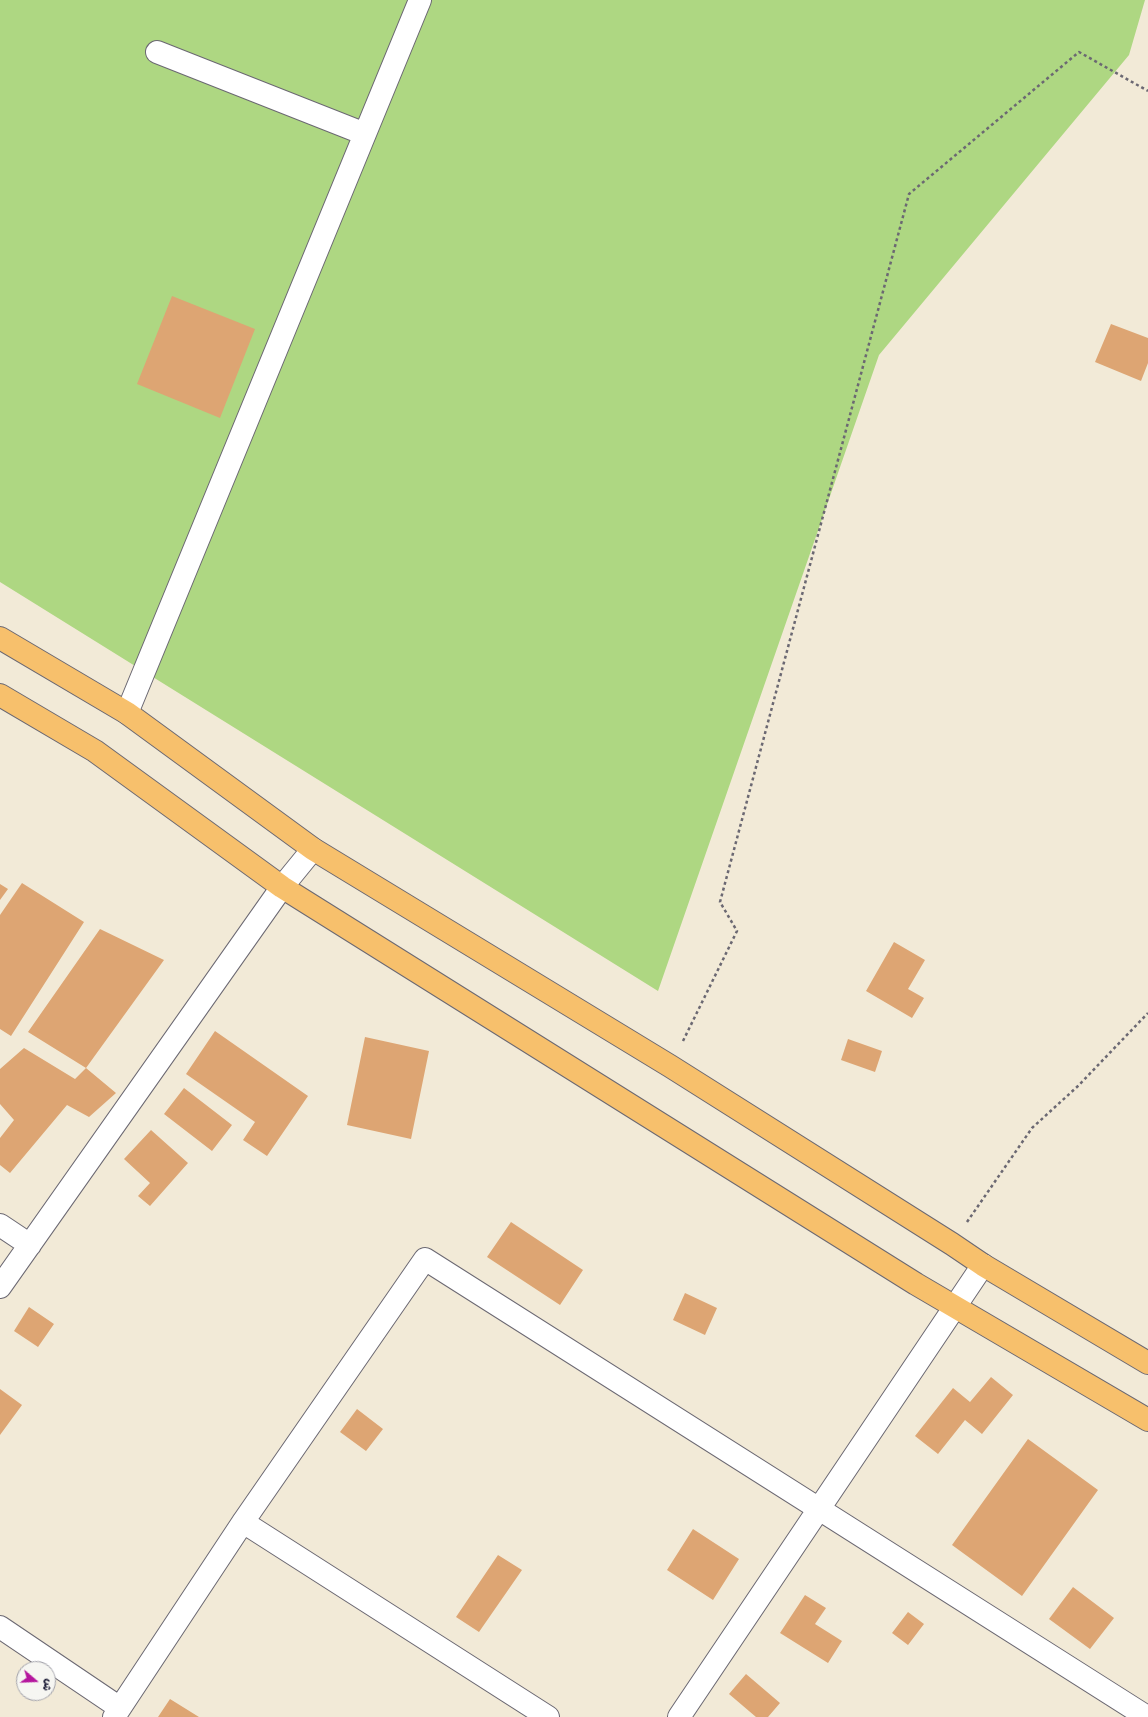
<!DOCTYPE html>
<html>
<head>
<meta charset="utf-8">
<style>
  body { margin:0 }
  #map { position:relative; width:1148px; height:1717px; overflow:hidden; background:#f2ead7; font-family:"Gochi Hand","Playpen Sans Arabic",sans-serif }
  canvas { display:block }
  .north { position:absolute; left:16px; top:1661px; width:40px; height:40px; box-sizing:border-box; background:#f6f6f2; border:1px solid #a1a1a9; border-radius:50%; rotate:109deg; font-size:11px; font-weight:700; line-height:16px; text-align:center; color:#22223b }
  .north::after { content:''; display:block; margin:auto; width:14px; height:18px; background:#b5179e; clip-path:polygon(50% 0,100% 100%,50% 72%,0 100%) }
</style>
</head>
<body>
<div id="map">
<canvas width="1148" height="1717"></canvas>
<div class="north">ش</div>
</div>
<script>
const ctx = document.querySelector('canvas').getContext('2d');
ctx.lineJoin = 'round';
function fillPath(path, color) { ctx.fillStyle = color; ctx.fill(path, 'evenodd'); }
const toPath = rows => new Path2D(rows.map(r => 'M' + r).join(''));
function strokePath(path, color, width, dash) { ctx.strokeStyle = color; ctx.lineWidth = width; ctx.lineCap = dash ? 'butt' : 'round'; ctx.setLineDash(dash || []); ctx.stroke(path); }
const green = toPath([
  [0,0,1145,0,1129,55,879,355,658,991,0,582]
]);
const building = toPath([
  [172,296,255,329,220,418,137,384],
  [1111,324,1148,338,1148,363,1141,381,1095,362],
  [22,883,84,922,11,1036,0,1029,0,915],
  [0,884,8,889,0,900],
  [100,929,164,960,86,1068,116,1093,89,1117,67,1105,10,1173,0,1165,0,1138,14,1120,0,1104,0,1069,24,1048,75,1079,86,1068,28,1032],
  [894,942,925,960,908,989,924,998,912,1018,866,991],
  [215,1031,308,1096,267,1156,243,1140,255,1122,186,1074],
  [365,1037,429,1051,411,1139,347,1125],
  [848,1039,882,1051,875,1072,841,1060],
  [184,1088,232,1125,212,1151,164,1114],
  [151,1130,188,1163,150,1206,138,1196,150,1183,124,1159],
  [511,1222,583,1270,560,1305,487,1257],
  [685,1293,717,1308,705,1335,673,1320],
  [29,1307,54,1324,38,1347,14,1331],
  [991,1377,1013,1395,982,1434,965,1420,938,1454,915,1436,953,1388,970,1402],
  [0,1389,22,1405,0,1435],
  [357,1409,383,1429,366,1451,340,1432],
  [1028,1439,1098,1490,1022,1596,952,1545],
  [693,1529,739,1559,713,1600,667,1570],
  [498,1555,522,1570,479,1632,456,1617],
  [1073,1587,1114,1618,1090,1649,1049,1619],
  [805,1595,826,1608,815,1624,842,1641,828,1663,780,1633],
  [908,1612,924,1624,908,1645,892,1633],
  [746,1674,780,1703,768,1717,756,1717,729,1694],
  [170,1699,199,1717,158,1717]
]);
const path = toPath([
  [683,1041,737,931,720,902,909,194,1079,52,1148,91],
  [967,1222,1032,1128,1078,1086,1148,1013]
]);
const minor = toPath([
  [157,52,365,134],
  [127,713,420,0],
  [0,1225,30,1245],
  [0,1287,282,887,313,849],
  [243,1522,548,1717],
  [0,1627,120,1708],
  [114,1717,243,1522,425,1259,1147,1717],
  [679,1717,983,1265]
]);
const major = toPath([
  [0,638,127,713,313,849,670,1066,952,1244,983,1265,1148,1363],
  [0,695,95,751,282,887,916,1284,1148,1420]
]);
fillPath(green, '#aed782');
fillPath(building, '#dda573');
strokePath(minor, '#6b6872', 24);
strokePath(major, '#6b6872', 24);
strokePath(path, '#6b6872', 2.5, [3, 3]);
strokePath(minor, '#fff', 22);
strokePath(major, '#f7c06c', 22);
</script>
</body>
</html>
